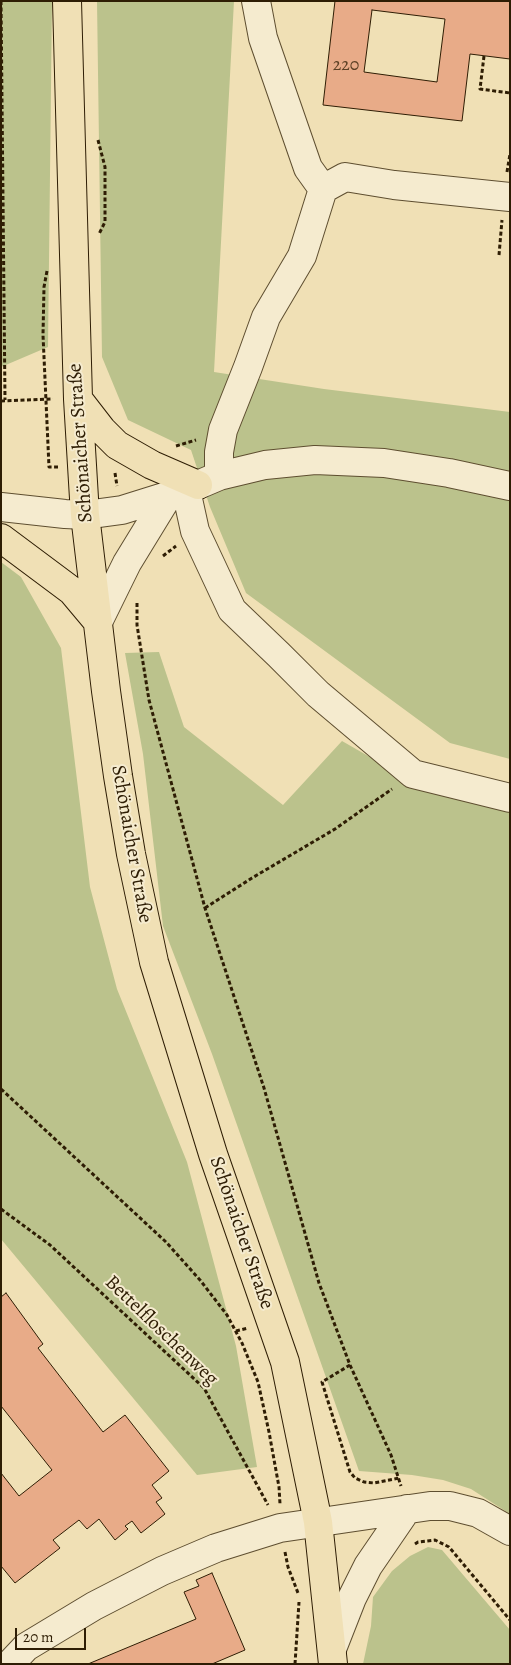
<!DOCTYPE html>
<html>
<head>
<meta charset="utf-8">
<style>
  body { margin:0 }
  #map { position:relative; width:511px; height:1665px; overflow:hidden; background:#f0e0b5; font-family:Alegreya,serif }
  canvas { display:block }
  .frame { position:absolute; inset:0; border:2px solid #2e1d04; pointer-events:none }
  .scale { position:absolute; left:15px; top:1628px; width:71px; height:22px; box-sizing:border-box; border:2px solid #2e1d04; border-top:0; padding-left:6px; font-size:15px; line-height:18px; white-space:nowrap; color:#2e1d04; -webkit-text-stroke:4px #f5ebcf; paint-order:stroke }
</style>
</head>
<body>
<div id="map">
<canvas width="511" height="1665"></canvas>
<div class="frame"></div>
<div class="scale">20 m</div>
</div>
<script>
const ctx = document.querySelector('canvas').getContext('2d');
ctx.lineJoin = 'round';
function fillPath(path, color) { ctx.fillStyle = color; ctx.fill(path, 'evenodd'); }
const toPath = rows => new Path2D(rows.map(r => 'M' + r).join(''));
function strokePath(path, color, width, dash) { ctx.strokeStyle = color; ctx.lineWidth = width; ctx.lineCap = dash ? 'butt' : 'round'; ctx.setLineDash(dash || []); ctx.stroke(path); }
function drawText(font, color, halo, rows, align = 'center') {
  ctx.font = font + ' Alegreya,serif'; ctx.lineWidth = 4; ctx.setLineDash([]); ctx.textBaseline = 'middle'; ctx.strokeStyle = halo; ctx.fillStyle = color; for (const [text, x, y, turn = 0] of rows) {
    ctx.save(); ctx.translate(x, y); ctx.rotate((+turn || 0) * Math.PI / 180); ctx.textAlign = isNaN(turn) ? turn : align; if (halo) ctx.strokeText(text, 0, 0); ctx.fillText(text, 0, 0); ctx.restore();
  }
}
const green = toPath([
  [1,1,52,1,48,347,1,367],
  [97,1,234,1,214,372,324,389,510,412,510,759,450,743,246,593,210,507,191,450,128,420,102,357],
  [1,562,21,577,61,648,90,887,117,989,187,1162,236,1346,257,1467,197,1475,1,1239],
  [159,652,184,727,283,805,342,741,424,788,510,810,510,1514,471,1489,443,1480,412,1475,359,1471,212,1054,163,926,143,754,125,653],
  [428,1547,442,1550,510,1630,510,1664,363,1664,371,1626,373,1597,392,1571,410,1556]
]);
const building = toPath([
  [335,1,510,1,510,59,470,54,462,121,323,105,335,1],
  [372,10,445,19,437,82,364,72,372,10],
  [6,1293,43,1344,38,1348,103,1432,125,1415,169,1471,152,1485,162,1498,156,1502,165,1514,141,1533,132,1521,125,1526,128,1529,115,1540,99,1519,87,1529,79,1520,53,1540,60,1548,15,1583,1,1566,1,1473,19,1496,52,1470,1,1406,1,1297,6,1293],
  [212,1573,245,1650,212,1664,88,1664,196,1619,184,1592,199,1586,196,1580,212,1573]
]);
const path = toPath([
  [1,1,5,400],
  [484,56,480,89,510,93],
  [98,140,105,167,105,222,99,234],
  [507,172,510,154],
  [499,255,502,220],
  [47,271,44,287,43,335,49,467,58,467],
  [1,401,53,399],
  [176,446,196,440],
  [115,473,117,486],
  [163,556,176,546],
  [137,603,137,625,149,700,205,908,264,1088,319,1283,350,1365,391,1455,401,1486],
  [205,908,252,878,335,829,392,789],
  [1,1089,166,1242,200,1280,227,1315,242,1343,258,1382,269,1432,279,1487,280,1504],
  [1,1209,50,1245,204,1388,268,1505],
  [236,1331,248,1328],
  [350,1365,322,1382,350,1472,355,1478,364,1482,374,1483,399,1478],
  [415,1544,418,1542,435,1540,449,1547,510,1620],
  [285,1552,288,1567,298,1593],
  [295,1664,299,1602]
]);
const minor = toPath([
  [256,1,263,38,308,168,323,189,345,177,394,185,510,197],
  [219,476,219,452,223,430,248,367,266,317,302,256,323,189],
  [186,490,195,531,232,610,279,655,318,694,413,774,510,798],
  [1,507,65,514,85,515,122,510,186,490,219,476,265,465,315,460,384,463,449,473,510,486],
  [98,622,127,563,168,496],
  [332,1649,352,1598,368,1566,407,1509],
  [10,1664,26,1647,94,1606,162,1571,216,1548,280,1528,430,1506,450,1506,478,1513,510,1531]
]);
const major = toPath([
  [67,1,78,399,85,515,106,691,118,776,131,854,154,962,213,1154,285,1362,318,1522,333,1664],
  [78,399,102,430,117,445,152,465,198,485],
  [1,538,72,591,98,622]
]);
const numberNames = [
  ["220",346,66]
];
const streetNames = [
  ["Schönaicher Straße",81,443,-94],
  ["Schönaicher Straße",131,844,80],
  ["Schönaicher Straße",241,1233,71],
  ["Bettelfloschenweg",161,1331,44]
];
fillPath(green, '#bbc28c');
fillPath(building, '#e8ab88');
strokePath(building, '#2e1d04', 1);
strokePath(minor, '#5e4e30', 30);
strokePath(major, '#2e1d04', 30);
strokePath(path, '#2e1d04', 3, [4, 2.5]);
strokePath(minor, '#f5ebcf', 28);
strokePath(major, '#f0e0b5', 28);
drawText('18px', '#5c4025', null, numberNames);
drawText('20px', '#2e1d04', '#f5ebcf', streetNames);
</script>
</body>
</html>
